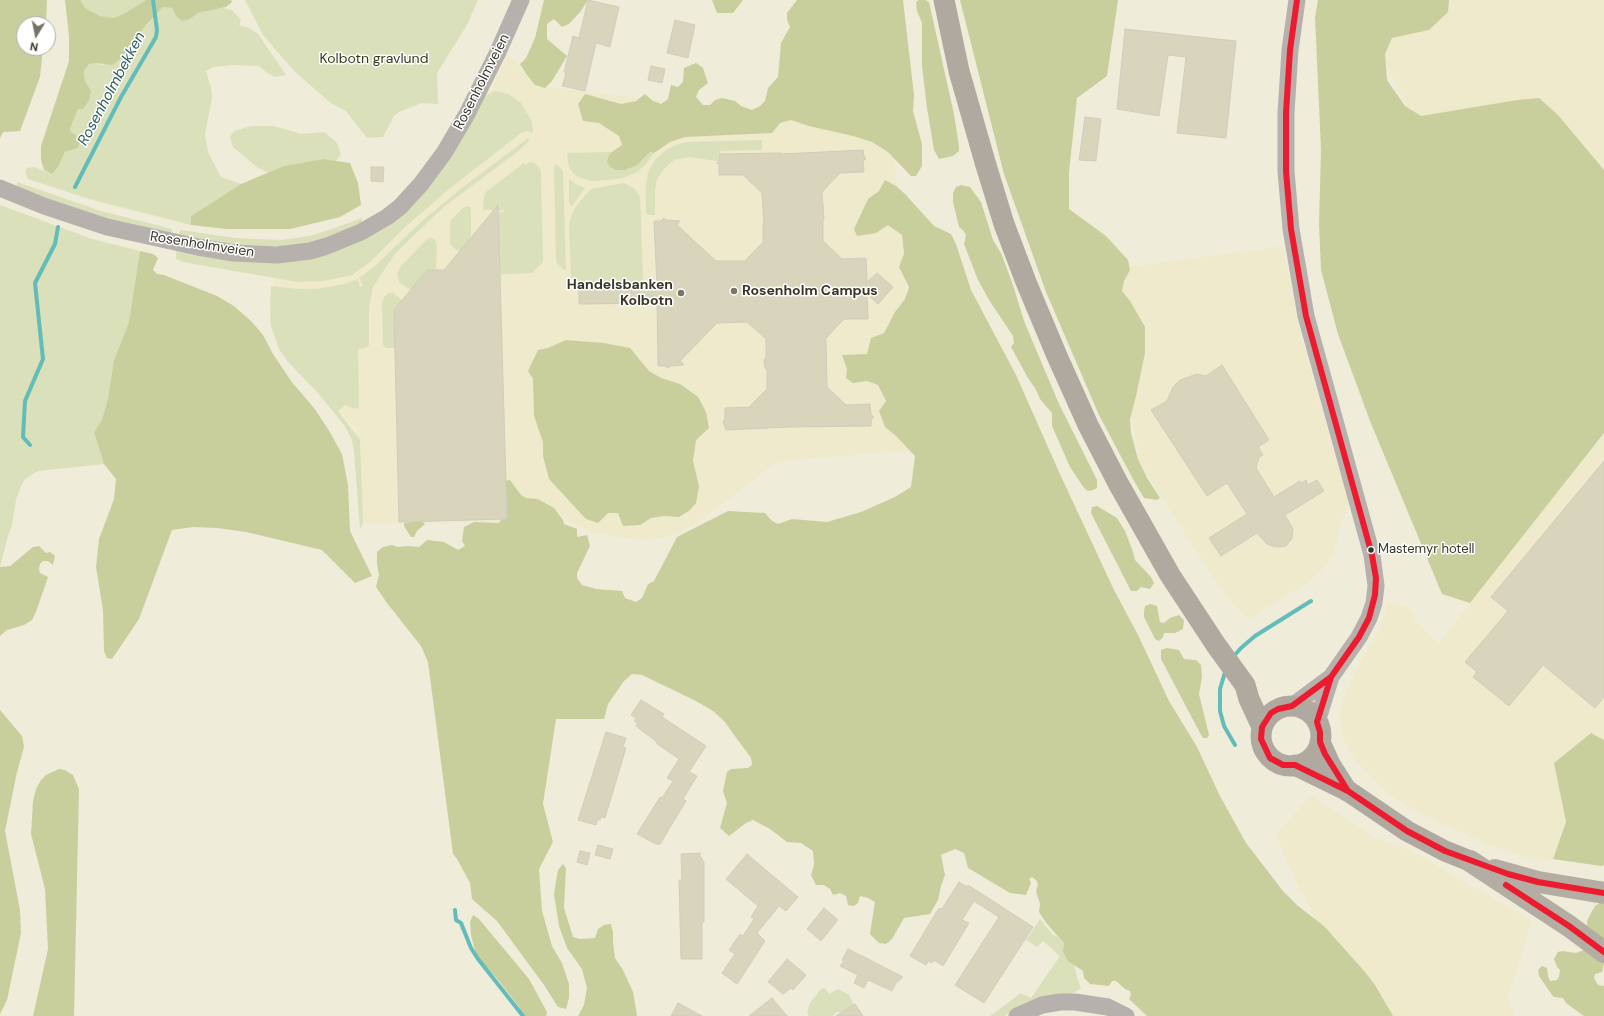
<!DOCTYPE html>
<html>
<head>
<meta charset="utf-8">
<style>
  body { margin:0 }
  #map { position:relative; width:1604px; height:1016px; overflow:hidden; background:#f0ecda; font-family:"DM Sans",sans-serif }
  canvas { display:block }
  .north { position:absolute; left:16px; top:16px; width:40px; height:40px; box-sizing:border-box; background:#fff; border:1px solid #afaea9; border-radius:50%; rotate:190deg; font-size:11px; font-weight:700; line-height:16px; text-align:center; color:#373528 }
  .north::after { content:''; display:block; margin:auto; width:14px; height:18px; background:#787566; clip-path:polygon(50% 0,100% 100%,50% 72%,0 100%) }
</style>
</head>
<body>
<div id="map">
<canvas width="1604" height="1016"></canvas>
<div class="north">N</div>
</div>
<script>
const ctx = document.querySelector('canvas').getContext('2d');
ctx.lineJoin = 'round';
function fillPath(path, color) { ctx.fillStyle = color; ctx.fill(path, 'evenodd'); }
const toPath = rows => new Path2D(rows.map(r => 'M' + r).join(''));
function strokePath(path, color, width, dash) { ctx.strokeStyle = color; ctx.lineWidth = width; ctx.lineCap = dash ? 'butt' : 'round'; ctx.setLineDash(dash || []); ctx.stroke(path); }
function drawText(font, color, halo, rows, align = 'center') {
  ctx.font = font + ' "DM Sans",sans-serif'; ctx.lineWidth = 3; ctx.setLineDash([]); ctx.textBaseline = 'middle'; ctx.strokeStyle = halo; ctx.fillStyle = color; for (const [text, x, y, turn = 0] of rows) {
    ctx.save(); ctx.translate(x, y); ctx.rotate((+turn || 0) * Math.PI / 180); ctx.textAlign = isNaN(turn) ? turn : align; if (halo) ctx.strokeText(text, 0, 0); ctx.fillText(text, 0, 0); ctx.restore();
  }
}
const built = toPath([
  [1409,0,1604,0,1604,188,1413,119,1383,58],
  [507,54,541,86,892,129,920,450,778,461,696,524,672,536,648,540,622,538,594,533,569,522,548,503,511,502,510,522,361,524,356,430,334,407,274,306,274,278,366,242,480,112],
  [1283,246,1302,340,1335,457,1351,502,1341,521,1338,538,1334,552,1321,571,1306,584,1251,618,1248,617,1242,613,1220,588,1140,463,1130,407,1084,273],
  [1604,433,1604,740,1591,733,1554,763,1566,822,1553,859,1536,861,1494,847,1448,827,1412,809,1390,795,1359,765,1349,752,1342,734,1340,718,1342,700,1362,659,1376,635,1383,619,1388,602,1407,607,1411,610,1415,620,1438,644],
  [1312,795,1372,836,1411,851,1532,921,1508,998,1516,1016,1365,1016,1287,863,1276,834]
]);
const green = toPath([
  [80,0,146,0,125,13,114,18,100,16,85,8],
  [245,0,478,0,467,25,437,73,438,104,422,103,399,112,394,116,383,137,367,138,346,111,331,103,295,72,263,35],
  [163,7,172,8,176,16,190,19,198,13,210,10,223,8,232,10,241,20,239,25,249,28,258,34,286,75,275,77,266,72,259,66,233,65,213,67,206,71,211,88,212,98,205,135,208,152,221,177,241,184,191,216,191,225,89,199,28,179,25,172,27,168,34,167,52,174,58,167,65,152,77,147,78,136,71,132,70,129,78,109,83,109,89,101,91,91,85,81,84,71,89,64,95,63,103,65,131,48,134,40,146,25],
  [495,91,508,94,521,103,532,122,533,133,527,131,521,133,449,189,405,227,370,262,352,275,324,281,297,282,183,262,176,259,176,251,208,255,368,236,485,96],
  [251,126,274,126,301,134,324,132,337,143,341,154,336,161,323,159,284,166,269,173,258,168,233,147,230,137,234,131],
  [527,139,530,140,517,152,445,206,414,235,394,255,373,287,369,307,369,345,365,348,358,349,359,407,355,409,345,405,338,411,360,440,363,522,362,526,360,529,354,452,352,440,344,425,317,392,288,362,279,349,271,326,270,307,271,286,298,289,317,289,345,284,358,279,360,287,363,286,363,285,359,278,375,266,421,222,463,187],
  [762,140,762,150,721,151,718,155,718,160,716,161,690,157,674,160,664,169,657,179,655,191,655,215,649,215,646,213,646,184,649,170,654,161,666,150,678,144,687,142],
  [612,152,609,155,637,165,650,152,654,153,645,165,637,172,623,178,610,180,590,181,576,176,569,168,567,153],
  [530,162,536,164,540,169,541,173,543,262,532,273,440,277,493,212,504,212,504,210,483,210,484,196,486,192,524,163,525,165],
  [555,163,563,171,566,270,564,270,556,262,554,170],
  [569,179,577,185,585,188,572,206,569,203],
  [17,182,101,211,172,229,172,236,136,228,17,188],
  [624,183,635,189,640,197,643,281,637,285,581,286,571,277,569,225,572,214,577,205,591,189],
  [0,205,92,239,140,251,129,322,114,360,108,398,102,420,94,432,104,464,38,471,25,479,22,484,16,500,12,525,7,539,0,567],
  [467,206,470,207,471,210,471,237,460,251,456,250,450,244,450,221,464,207],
  [362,218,362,224,310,243,283,247,236,245,179,235,180,230,236,238,281,240,309,236,323,232],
  [431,238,435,240,437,245,436,270,411,290,399,282,397,274,401,266,427,239],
  [393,293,402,300,394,310,395,348,387,348,383,345,382,304,384,297,389,293],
  [1040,919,1052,934,1058,937,1065,944,1073,960,1078,981,1081,988,1070,995,1021,1006,1004,1016,990,1016,1021,993,1031,998,1060,956,1043,941,1037,947,1026,940],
  [825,988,829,994,838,989,849,995,854,1005,842,1012,836,1012,833,1016,809,1016,807,1013,810,1003,821,989]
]);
const forest = toPath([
  [0,0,47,0,46,24,24,24,24,48,43,48,40,77,20,131,3,132,0,138],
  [65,0,80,0,85,8,100,16,114,18,125,13,146,0,231,0,232,2,226,7,198,13,190,19,182,21,176,16,172,8,163,7,146,25,134,40,131,48,120,59,112,65,95,63,89,64,84,71,85,81,91,91,89,101,83,109,78,109,70,129,71,132,78,136,82,141,77,148,65,152,58,167,52,174,44,170,41,160,41,146,69,61,69,36],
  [544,0,588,0,581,11,569,24,562,27,554,19,547,24,547,39,567,56,552,81,545,88,535,85,527,75,520,64,526,58,535,38],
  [712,0,743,0,733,13,717,13],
  [797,0,903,0,914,95,913,111,922,144,922,166,916,176,911,176,888,152,872,142,853,136,809,126,791,120,780,123,772,133,685,137,670,142,654,153,650,152,637,165,625,170,616,170,610,167,607,162,609,155,612,152,622,145,619,136,599,123,583,121,578,104,585,94,621,104,636,101,645,94,653,101,661,104,668,99,671,85,678,87,683,82,684,68,696,63,703,68,708,83,699,90,696,97,703,105,710,105,715,100,722,98,735,101,741,106,752,110,760,106,765,101,768,88,778,77,781,43,790,27,787,20,787,13],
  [919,0,925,0,929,2,954,114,959,146,959,151,953,156,939,159,934,150,927,108,922,66,922,23,917,11,916,2],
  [960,0,1118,0,1107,76,1077,98,1069,172,1069,209,1106,236,1128,260,1130,270,1124,281,1122,291,1130,301,1145,327,1145,353,1136,396,1130,419,1131,433,1138,459,1147,478,1160,498,1157,500,1144,498,1134,481,1099,415,1046,292,1004,174],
  [1318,0,1449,0,1448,12,1429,30,1392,38,1385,54,1387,80,1405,106,1421,116,1517,100,1539,98,1558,115,1604,170,1604,433,1470,603,1442,594,1370,421,1338,334,1321,270,1319,224,1321,150,1315,17],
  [323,159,350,163,358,183,361,205,340,217,290,229,227,229,191,225,191,216,241,184,284,166],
  [885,180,896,186,905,194,934,226,951,234,956,244,971,290,1016,375,1059,472,1114,590,1138,635,1169,701,1197,747,1220,796,1246,843,1283,891,1298,906,1324,926,1365,972,1375,985,1393,1016,1147,1016,1129,999,1131,995,1130,991,1125,989,1116,981,1112,981,1109,986,1090,984,1084,978,1083,971,1068,961,1063,952,1064,943,1047,924,1039,912,1040,904,1036,891,1038,884,1036,880,1032,877,1029,879,1031,883,1026,895,1010,893,968,868,964,853,955,849,941,855,945,875,941,886,938,900,930,914,904,918,892,939,886,944,879,943,870,934,875,902,868,898,860,896,858,903,854,906,848,905,846,896,840,893,833,895,830,889,824,885,816,885,811,875,814,865,813,851,801,843,787,842,770,829,753,820,746,823,729,836,720,828,727,803,723,791,727,772,731,769,748,768,752,765,751,758,724,721,713,711,694,700,642,675,632,674,624,681,608,704,604,719,556,719,543,804,553,842,539,869,542,911,552,946,562,963,569,984,569,998,566,1009,558,1007,544,985,497,921,472,899,470,883,457,859,453,854,428,662,421,646,387,603,376,587,379,575,377,564,377,552,383,547,392,545,398,547,408,546,419,547,427,540,444,542,458,550,465,546,462,541,464,527,474,522,499,523,503,517,504,481,510,480,521,495,526,498,538,499,554,508,563,520,564,524,577,529,577,537,587,535,590,546,577,573,577,578,582,585,596,589,622,591,625,598,636,602,642,598,648,584,654,581,677,537,728,511,765,513,772,521,778,524,792,519,827,522,861,512,895,497,911,487,915,456,896,436,885,427,879,411,886,401,878,385,867,381,853,383,846,378,847,369,842,355,867,354,871,338,884,333,895,312,905,299,909,287,899,267,904,254,902,235,888,225,876,233,857,236,854,229,868,199,879,191],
  [961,185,970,187,981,202,993,240,1001,253,1013,285,1024,321,1059,404,1097,480,1097,488,1093,490,1088,491,1084,488,1070,467,1052,426,1052,413,1040,399,1035,388,1028,378,1011,347,1014,343,1013,336,989,300,978,280,964,244,966,235,963,230,959,227,953,202,953,193,956,187],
  [140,251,153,254,158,258,153,270,157,274,164,275,217,296,234,306,252,322,263,335,273,354,291,381,314,408,328,429,342,454,348,485,350,531,372,576,355,583,322,550,246,532,217,528,193,527,172,530,139,619,112,659,107,658,104,651,103,610,96,567,99,539,114,499,116,479,104,464,94,432,102,420,108,398,114,360,129,322],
  [566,340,604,343,630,348,649,371,661,378,680,384,698,397,706,412,709,428,696,440,693,461,699,486,696,503,690,510,679,517,664,516,651,518,640,525,623,526,618,513,608,513,598,523,586,519,549,479,543,456,543,442,534,416,533,379,528,371,538,350,548,348],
  [1097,506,1117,518,1125,531,1132,549,1135,560,1151,577,1154,583,1150,589,1141,587,1137,591,1131,591,1091,513,1092,507],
  [421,521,425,524,417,531,414,537,411,537,404,526,404,523],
  [39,546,46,553,50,552,55,556,53,565,48,561,43,561,40,564,39,569,40,573,48,577,36,612,32,620,24,625,7,630,0,636,0,567,10,566,33,547],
  [1151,604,1157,606,1160,622,1164,623,1170,618,1179,615,1184,620,1183,629,1175,633,1164,633,1163,637,1159,641,1155,639,1144,617,1144,612,1145,606],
  [1167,648,1179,650,1184,659,1196,660,1201,665,1202,677,1199,694,1209,735,1207,738,1203,738,1200,733,1161,659,1161,650],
  [0,710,22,736,24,747,17,772,5,831,20,910,21,933,7,1000,0,1014],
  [1591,733,1604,740,1604,865,1601,866,1553,859,1566,822,1554,763],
  [59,769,65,770,73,775,79,789,74,1016,33,1016,48,949,45,889,31,834,33,801,36,789,41,780,46,775],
  [563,864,566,868,564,908,573,937,580,939,595,938,598,929,604,925,611,924,613,932,613,942,615,958,623,970,633,992,637,1016,578,1016,584,1005,587,988,582,969,567,948,559,926,554,894,558,870],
  [1600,903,1604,903,1604,939,1587,926,1587,921,1590,915,1595,906],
  [473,915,479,919,529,979,547,1012,546,1016,523,1016,519,1007,499,981,476,955,471,935,470,922],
  [1587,949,1604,963,1602,972,1595,974,1594,978,1598,985,1604,986,1604,1016,1584,1016,1566,1003,1563,998,1554,997,1552,995,1539,976,1538,970,1542,966,1547,968,1548,976,1550,981,1557,980,1559,977,1560,970,1557,967,1554,959,1558,952,1562,951,1576,953]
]);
const stream = toPath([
  [75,187,121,97,156,37,157,30,153,0],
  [30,445,23,437,25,401,43,359,35,283,55,244,58,227],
  [1232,658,1241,648,1255,636,1311,601],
  [1226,669,1220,689,1220,711,1224,726,1235,745],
  [455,910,456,920,461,923,471,948,478,959,523,1016]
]);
const building = toPath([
  [588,0,619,7,610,47,596,43,585,91,562,86,566,73,564,72,573,36,579,38,588,0],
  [675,20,695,25,688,58,667,53,675,20],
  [1125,29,1236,41,1226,138,1177,133,1186,57,1168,55,1159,116,1117,109,1125,29],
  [651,66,665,69,662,83,648,80,651,66],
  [1085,117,1101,119,1096,161,1079,160,1085,117],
  [863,150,864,156,866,159,863,161,864,172,840,173,822,192,824,220,823,221,823,241,842,259,866,258,867,282,877,273,893,287,878,304,867,294,868,319,844,319,826,338,827,387,846,405,870,404,871,415,874,417,871,420,871,426,790,427,726,430,723,421,725,419,725,408,749,407,767,389,767,370,765,368,764,360,766,358,766,339,747,322,717,323,680,361,684,365,670,366,668,368,665,366,658,366,657,303,579,304,579,287,657,285,654,221,661,221,664,218,666,220,680,221,677,225,716,261,745,261,763,242,763,224,764,224,762,193,743,175,719,175,719,165,717,163,719,160,719,154,781,153,781,154,863,150],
  [371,167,384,167,383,182,371,181,371,167],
  [498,205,507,519,399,522,394,310,427,270,444,270,498,205],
  [1222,365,1269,440,1258,447,1263,455,1259,457,1256,468,1274,497,1300,481,1302,483,1306,480,1308,485,1317,480,1324,491,1285,515,1293,529,1292,538,1286,546,1278,547,1272,546,1267,544,1257,533,1221,556,1209,538,1247,514,1227,483,1207,496,1151,410,1167,401,1173,387,1180,380,1197,374,1206,376,1222,365],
  [1604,461,1604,697,1595,708,1543,665,1509,706,1473,677,1477,672,1465,662,1508,611,1491,597,1604,461],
  [641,700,664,714,662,717,706,746,689,772,697,776,683,799,686,801,660,844,656,844,637,834,660,797,662,798,673,781,667,778,679,759,656,743,657,742,636,726,638,723,634,721,636,718,631,715,641,700],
  [606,732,626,738,623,747,626,748,605,818,601,817,600,820,598,819,596,825,578,820,606,732],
  [598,845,613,849,610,859,595,855,598,845],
  [580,851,590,853,587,865,577,862,580,851],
  [700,853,700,857,701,857,704,863,704,922,702,922,702,959,681,959,679,880,682,880,681,854,700,853],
  [747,854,798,897,786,911,779,906,757,933,765,941,737,984,722,973,735,954,729,950,740,934,743,936,754,919,751,917,758,906,726,879,747,854],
  [959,882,967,887,968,885,1033,927,984,1003,955,985,999,917,974,901,962,920,969,923,943,966,934,960,932,963,928,961,926,965,910,956,937,911,940,908,942,909,959,882],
  [824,908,838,920,821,941,807,929,824,908],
  [848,949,872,961,903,977,896,983,892,991,868,980,864,988,854,983,858,975,840,966,844,961,842,960,848,949],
  [787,959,806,975,793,990,791,988,783,994,768,982,787,959],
  [772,998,787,1016,749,1016,772,998],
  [678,1003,702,1016,671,1016,678,1003],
  [855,1004,863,1016,836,1016,855,1004]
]);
const minor = toPath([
  [1297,0,1290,50,1286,113,1286,171,1291,229,1306,316,1372,555,1376,586,1374,603,1369,618,1359,637,1331,677,1317,722],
  [0,188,44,206,107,227,198,247,234,253,277,255,310,251,327,246,361,232,387,217,400,207,421,184,444,153,467,114,497,54,521,0],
  [1292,706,1331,677],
  [1017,1016,1042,1005,1060,1002,1075,1002,1108,1007,1126,1016]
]);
const major = toPath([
  [944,0,959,71,985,162,1004,224,1026,282,1057,356,1088,425,1118,483,1170,575,1216,645,1245,685,1249,699,1262,727],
  '1261 736a30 30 0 1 1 60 0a30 30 0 1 1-60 0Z',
  [1320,742,1330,764,1347,791],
  [1295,765,1348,791,1407,831,1445,851,1470,861]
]);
const highway = toPath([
  [1470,861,1569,926,1604,952],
  [1495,870,1538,882,1604,893]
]);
const bus1 = toPath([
  [1297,0,1290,50,1286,113,1286,171,1291,229,1306,316,1372,555,1376,578,1375,595,1369,618,1359,637,1331,677,1317,722,1320,732,1320,742,1325,754,1348,791],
  [1331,677,1292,706,1278,709,1271,713,1262,727,1261,739,1270,758,1283,765,1295,765,1348,791,1407,831,1445,851,1508,874,1538,882,1604,893],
  [1506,885,1569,926,1604,952]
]);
const markers = [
  [734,291,4,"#787566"],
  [681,293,4,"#787566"],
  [1371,550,3.5,"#373528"]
];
const busNames = [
  ["Mastemyr hotell",1378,550]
];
const parkNames = [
  ["Kolbotn gravlund",374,59]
];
const streetNames = [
  ["Rosenholmveien",482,82,-63],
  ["Rosenholmveien",202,245,9]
];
const poiNames = [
  ["Handelsbanken",673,285],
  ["Kolbotn",673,301],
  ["Rosenholm Campus",742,291,"left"]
];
const waterNames = [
  ["Rosenholmbekken",112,89,-62]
];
fillPath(built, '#efeacc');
fillPath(green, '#dae0b9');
fillPath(forest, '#c8cf9c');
strokePath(stream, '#62bcba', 4);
fillPath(building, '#d9d4bc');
strokePath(building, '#d0cdbf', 1);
strokePath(minor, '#b6b1ac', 17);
strokePath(major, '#afa9a0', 21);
strokePath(highway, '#b3ada4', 22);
strokePath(bus1, '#ed1b2f', 6);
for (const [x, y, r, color] of markers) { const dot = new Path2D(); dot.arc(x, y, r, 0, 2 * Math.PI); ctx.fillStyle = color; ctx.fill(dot); strokePath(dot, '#fff', 1.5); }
drawText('13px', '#373528', '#fff', busNames, 'left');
drawText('14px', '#333a18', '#fff', parkNames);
drawText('14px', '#373528', '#fff', streetNames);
drawText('bold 14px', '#373528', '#fff', poiNames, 'right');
drawText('italic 15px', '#2d5f61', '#fff', waterNames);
</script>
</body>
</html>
